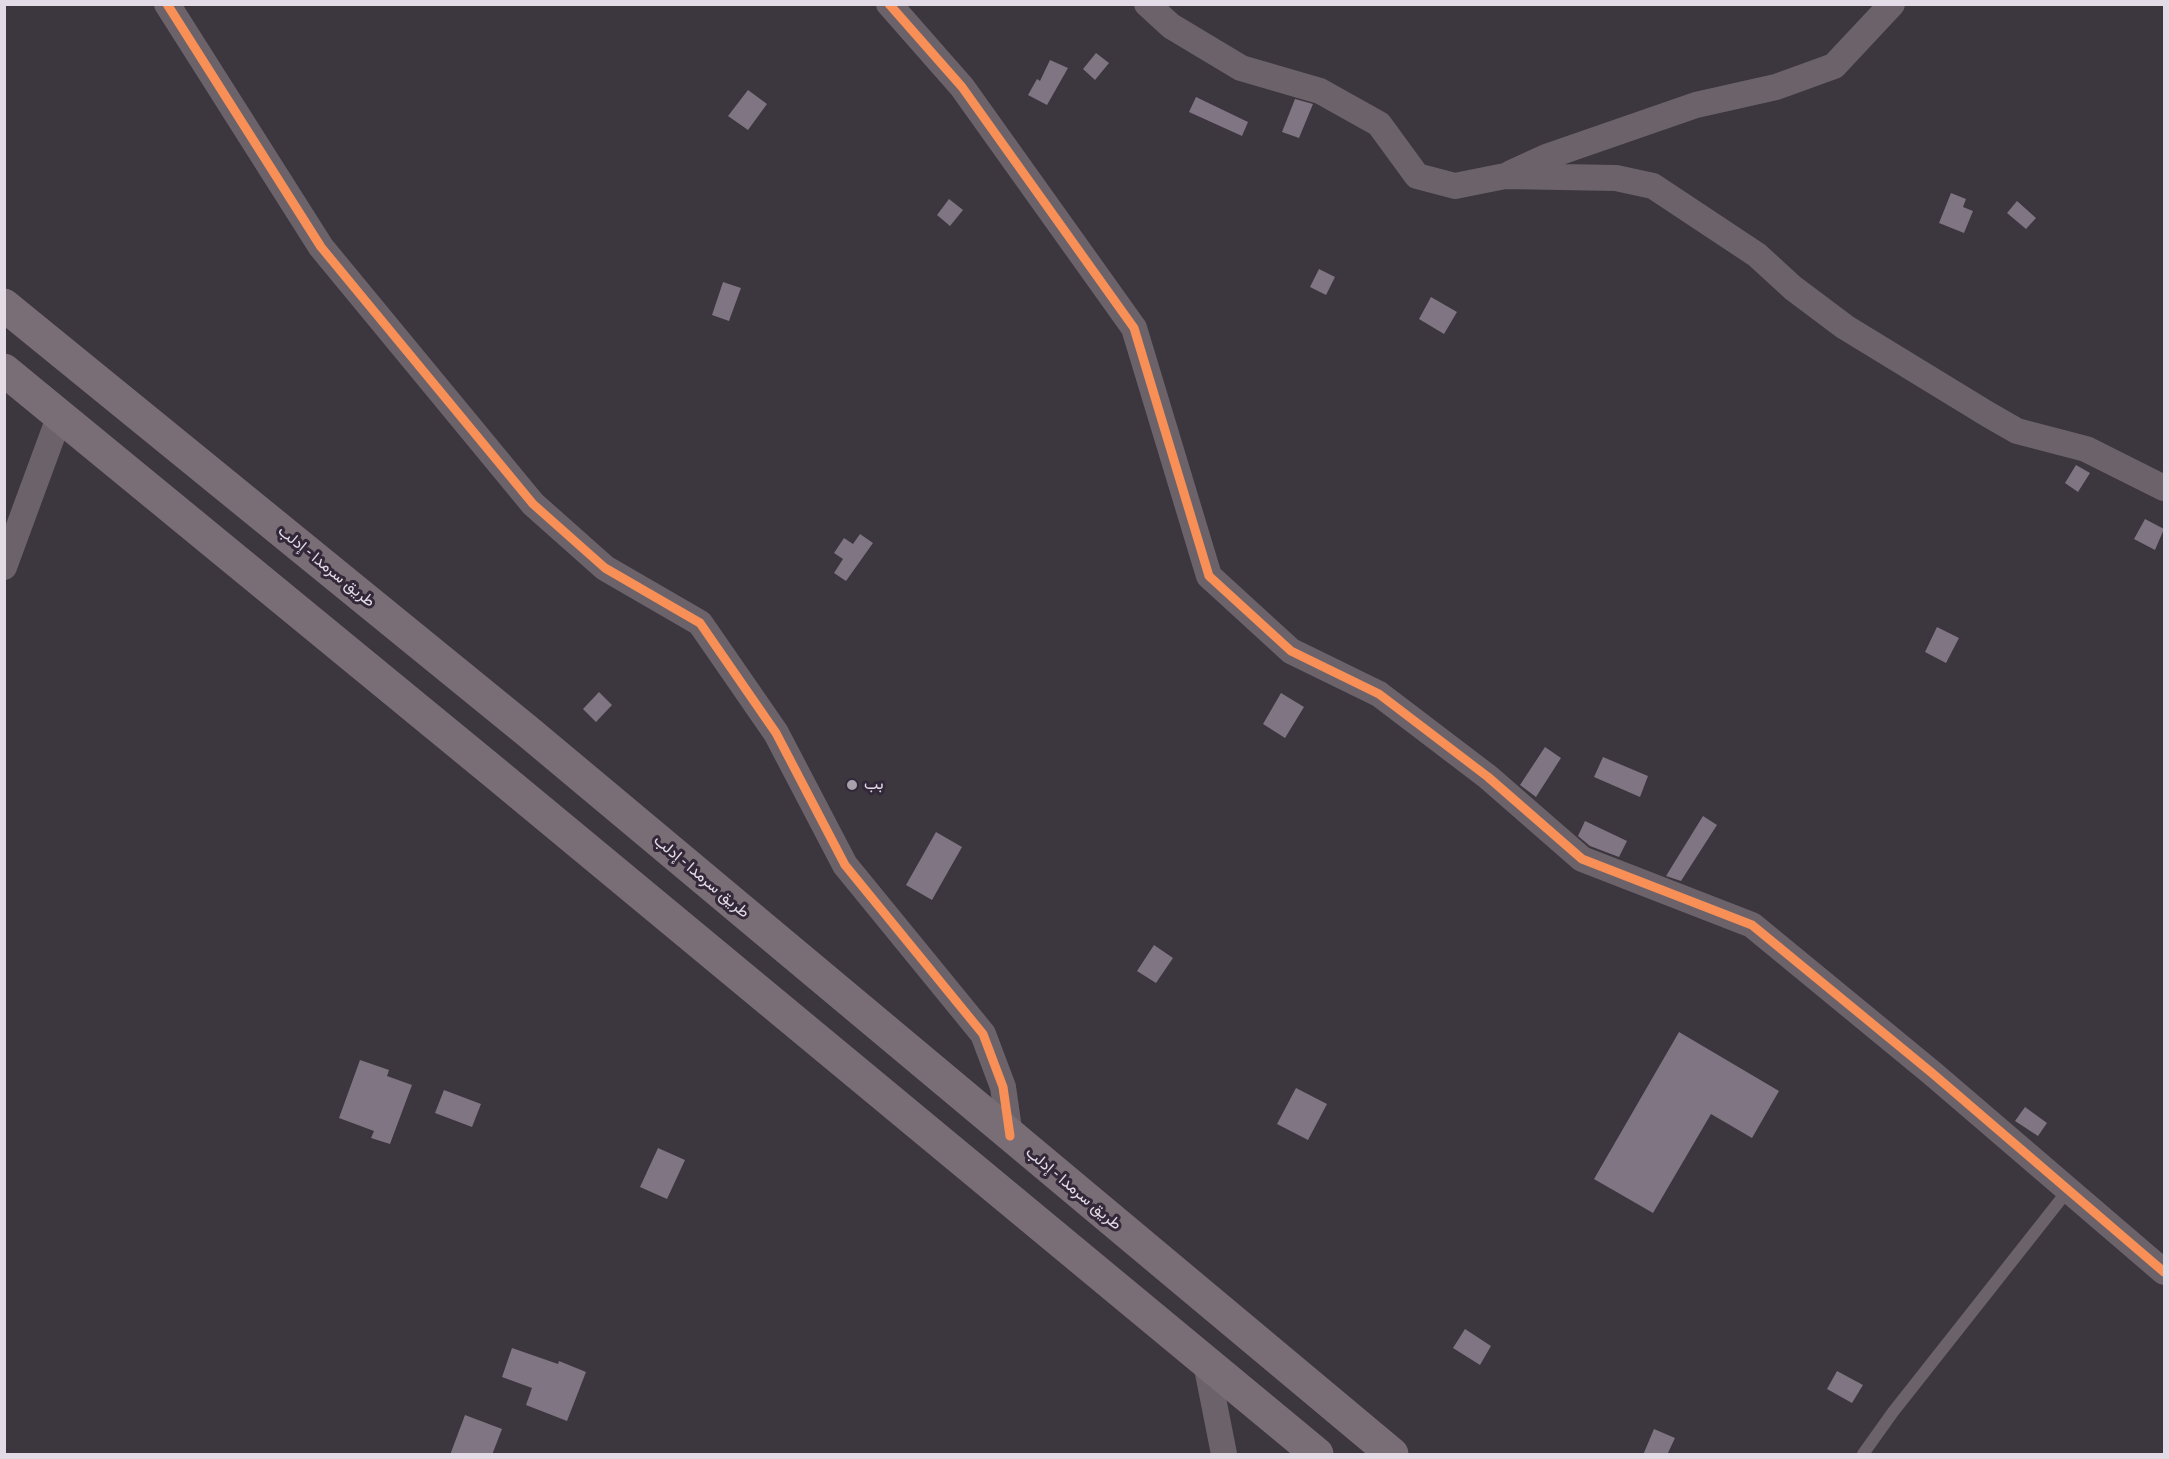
<!DOCTYPE html>
<html>
<head>
<meta charset="utf-8">
<style>
  body { margin:0 }
  #map { position:relative; width:2169px; height:1459px; overflow:hidden; background:#3c363f; font-family:Roboto,sans-serif }
  canvas { display:block }
  .frame { position:absolute; inset:0; border:6px solid #e3dce7; pointer-events:none }
</style>
</head>
<body>
<div id="map">
<canvas width="2169" height="1459"></canvas>
<div class="frame"></div>
</div>
<script>
const ctx = document.querySelector('canvas').getContext('2d');
ctx.lineJoin = 'round';
function fillPath(path, color) { ctx.fillStyle = color; ctx.fill(path, 'evenodd'); }
const toPath = rows => new Path2D(rows.map(r => 'M' + r).join(''));
function strokePath(path, color, width, dash) { ctx.strokeStyle = color; ctx.lineWidth = width; ctx.lineCap = dash ? 'butt' : 'round'; ctx.setLineDash(dash || []); ctx.stroke(path); }
function drawText(font, color, halo, rows, align = 'center') {
  ctx.font = font + ' Roboto,Vazirmatn,sans-serif'; ctx.lineWidth = 6; ctx.setLineDash([]); ctx.textBaseline = 'middle'; ctx.strokeStyle = halo; ctx.fillStyle = color; for (const [text, x, y, turn = 0] of rows) {
    ctx.save(); ctx.translate(x, y); ctx.rotate((+turn || 0) * Math.PI / 180); ctx.textAlign = isNaN(turn) ? turn : align; if (halo) ctx.strokeText(text, 0, 0); ctx.fillText(text, 0, 0); ctx.restore();
  }
}
const building = toPath([
  [1096,53,1109,63,1095,80,1083,69],
  [1050,60,1068,68,1047,105,1028,95,1037,79,1040,81],
  [748,90,767,104,748,130,728,116],
  [1196,97,1248,122,1242,136,1189,112],
  [1295,99,1313,104,1299,138,1282,132],
  [1951,193,1966,199,1963,207,1973,211,1964,233,1939,223],
  [949,199,963,210,950,226,937,215],
  [2017,201,2036,218,2026,229,2007,213],
  [1319,269,1335,277,1326,295,1310,287],
  [723,282,741,288,729,321,712,315],
  [1431,297,1457,312,1444,334,1419,319],
  [2076,465,2090,473,2078,492,2065,483],
  [2145,519,2164,529,2155,550,2134,539],
  [860,534,873,543,846,581,834,573,843,559,834,553,844,538,853,544],
  [1937,627,1959,638,1946,663,1925,652],
  [599,692,612,705,596,722,583,709],
  [1281,693,1304,707,1285,738,1263,724],
  [1545,747,1561,758,1536,797,1520,785],
  [1603,757,1648,776,1640,797,1594,777],
  [1703,816,1717,825,1681,881,1666,876],
  [1585,821,1627,841,1619,857,1590,846,1578,836],
  [936,832,962,847,932,900,906,885],
  [1154,945,1173,958,1156,983,1137,971],
  [1679,1032,1779,1091,1752,1138,1711,1114,1653,1213,1594,1179],
  [360,1060,389,1070,387,1076,412,1085,390,1144,371,1138,374,1131,339,1118],
  [1296,1088,1327,1104,1308,1140,1277,1124],
  [444,1090,481,1104,472,1127,435,1113],
  [2025,1107,2047,1123,2038,1136,2015,1121],
  [658,1148,685,1160,667,1199,640,1187],
  [1465,1329,1491,1346,1480,1365,1453,1348],
  [512,1348,558,1364,559,1361,586,1372,567,1421,526,1405,532,1388,502,1377],
  [1837,1371,1863,1385,1852,1403,1827,1389],
  [465,1415,502,1429,492,1455,450,1455],
  [1654,1429,1675,1438,1667,1455,1643,1455]
]);
const service = toPath([
  [1863,1454,1893,1412,2069,1189]
]);
const minor = toPath([
  [167,4,321,247,533,504,605,568,700,623,776,733,845,865,983,1034,1003,1087,1010,1136],
  [889,4,962,87,1134,328,1209,576,1291,651,1379,694,1488,777,1582,859,1752,925,1932,1073,2164,1272],
  [1147,4,1171,26,1241,68,1320,91,1379,124,1417,176,1455,186,1505,176,1616,178,1653,186,1757,255,1793,288,1845,327,1989,415,2017,431,2086,449,2164,488],
  [1511,173,1546,157,1696,105,1776,87,1834,66,1892,4],
  [4,567,60,415],
  [1206,1363,1224,1454]
]);
const trunk = toPath([
  [4,305,526,730,1392,1454],
  [4,370,495,773,1317,1454]
]);
const cycleway = toPath([
  [167,4,321,247,533,504,605,568,700,623,776,733,845,865,983,1034,1003,1087,1010,1136],
  [889,4,962,87,1134,328,1209,576,1291,651,1379,694,1488,777,1582,859,1752,925,1932,1073,2164,1272]
]);
const markers = [
  [852,785,6,"#a9a2ac"]
];
const streetNames = [
  ["طريق سرمدا - إدلب",326,567,39],
  ["طريق سرمدا - إدلب",701,877,40],
  ["طريق سرمدا - إدلب",1073,1189,40]
];
const poiNames = [
  ["بب",864,785]
];
fillPath(building, '#7f7583');
strokePath(service, '#6c636a', 12);
strokePath(minor, '#6c636a', 26);
strokePath(trunk, '#7a6e76', 33);
strokePath(cycleway, '#f78f57', 9);
for (const [x, y, r, color] of markers) { const dot = new Path2D(); dot.arc(x, y, r, 0, 2 * Math.PI); ctx.fillStyle = color; ctx.fill(dot); strokePath(dot, '#332839', 2); }
drawText('16px', '#e3dce7', '#332839', streetNames);
drawText('16px', '#e3dce7', '#332839', poiNames, 'left');
</script>
</body>
</html>
